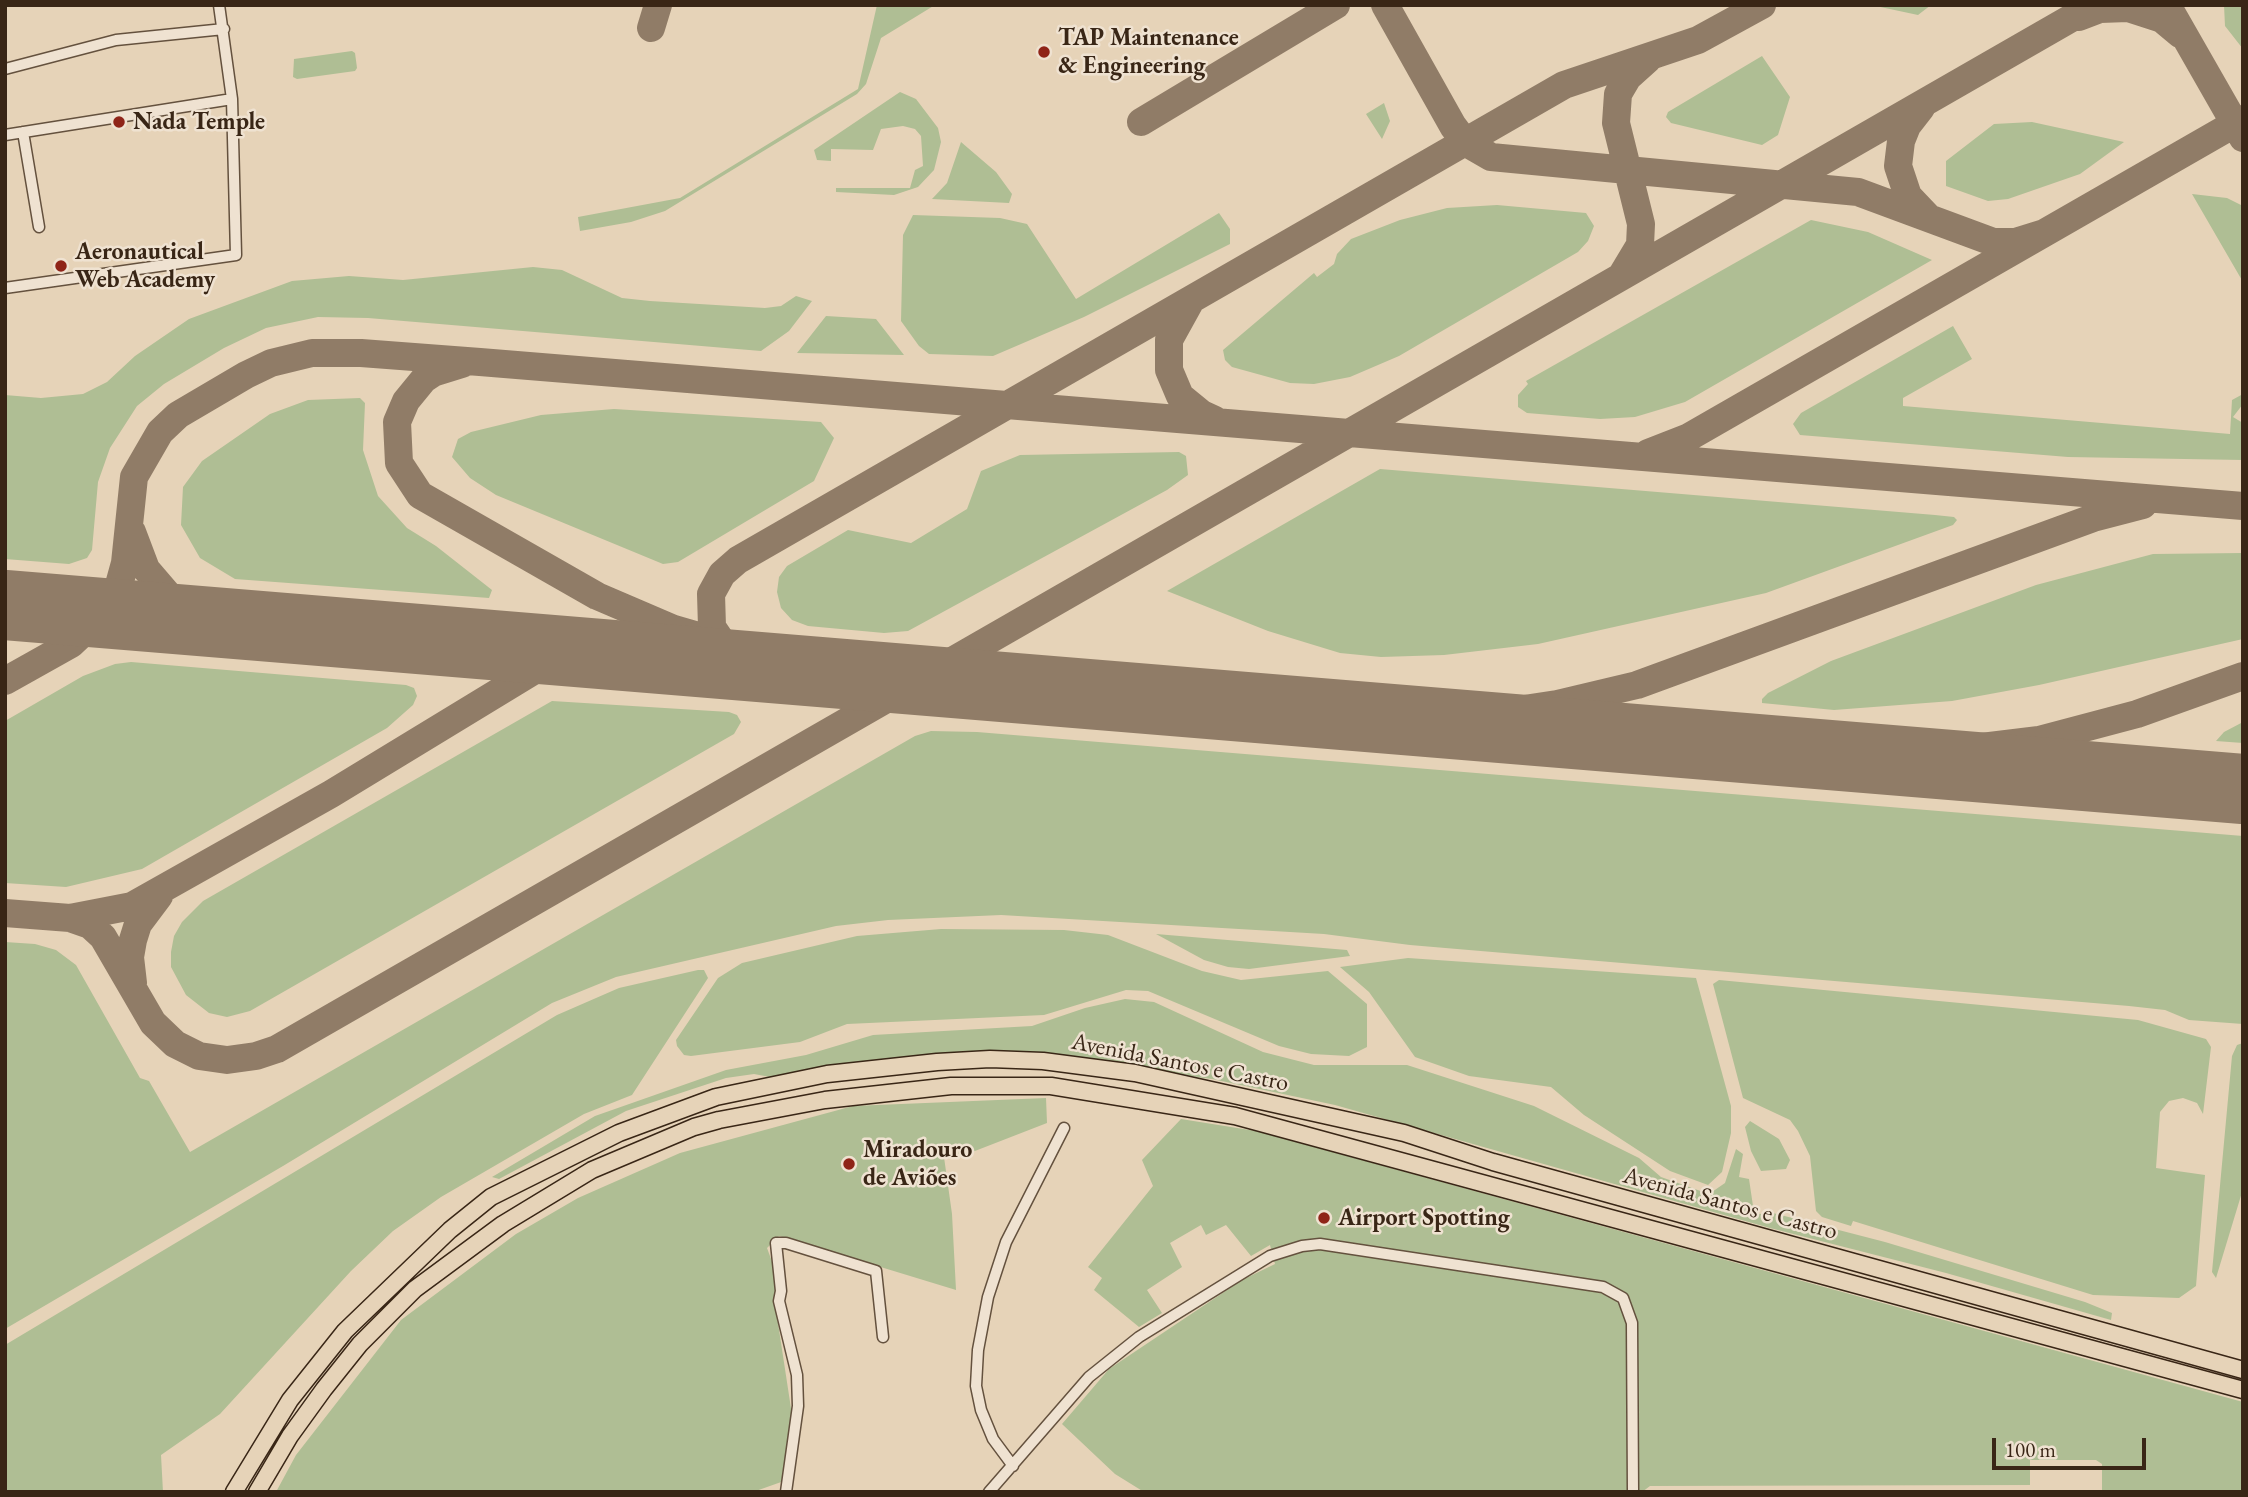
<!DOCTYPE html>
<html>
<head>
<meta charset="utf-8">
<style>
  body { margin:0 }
  #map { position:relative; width:2248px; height:1497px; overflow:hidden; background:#e6d3b8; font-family:"EB Garamond",serif }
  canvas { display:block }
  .frame { position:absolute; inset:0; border:7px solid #392616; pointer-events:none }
  .scale { position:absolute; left:1992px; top:1438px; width:154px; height:32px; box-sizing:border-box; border:4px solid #392616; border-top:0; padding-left:9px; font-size:21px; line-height:24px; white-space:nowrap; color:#392616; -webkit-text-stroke:5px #efe2d1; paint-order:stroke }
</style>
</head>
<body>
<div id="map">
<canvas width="2248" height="1497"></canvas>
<div class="frame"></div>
<div class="scale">100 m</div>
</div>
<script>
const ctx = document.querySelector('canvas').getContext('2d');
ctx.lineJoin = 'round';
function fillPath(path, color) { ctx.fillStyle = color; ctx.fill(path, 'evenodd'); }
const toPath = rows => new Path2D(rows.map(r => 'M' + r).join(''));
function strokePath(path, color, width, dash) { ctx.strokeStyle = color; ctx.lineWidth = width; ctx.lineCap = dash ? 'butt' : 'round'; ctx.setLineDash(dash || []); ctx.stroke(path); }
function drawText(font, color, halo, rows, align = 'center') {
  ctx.font = font + ' "EB Garamond",serif'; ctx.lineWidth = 5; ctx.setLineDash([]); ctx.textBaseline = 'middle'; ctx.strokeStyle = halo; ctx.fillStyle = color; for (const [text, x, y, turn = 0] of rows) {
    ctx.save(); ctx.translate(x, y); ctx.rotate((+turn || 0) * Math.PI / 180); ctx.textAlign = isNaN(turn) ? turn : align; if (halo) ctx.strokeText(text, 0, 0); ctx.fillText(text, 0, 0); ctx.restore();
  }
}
const green = toPath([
  [877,5,935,5,881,38,866,84,857,94,665,211,631,222,580,231,578,217,680,198,858,89],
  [1871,5,1931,5,1918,15],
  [2224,5,2243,5,2243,49,2225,26],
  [352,51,355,53,357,68,355,71,297,79,293,77,294,59],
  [1762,56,1790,97,1778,135,1762,145,1671,123,1666,117,1668,112],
  [900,92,916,99,938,128,941,142,934,170,918,187,894,195,836,192,836,188,910,188,915,170,923,166,921,136,915,129,903,126,881,129,873,150,831,149,831,161,817,160,814,150],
  [1384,103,1390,121,1382,139,1366,114],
  [2032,122,2124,142,2080,174,2008,199,1988,201,1946,186,1946,161,1994,124],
  [961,142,996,172,1012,194,1009,203,932,199,947,183],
  [2192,194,2227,198,2243,206,2243,282],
  [1497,205,1586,213,1594,226,1588,241,1578,252,1399,356,1350,377,1314,384,1290,383,1232,367,1225,360,1223,350,1314,273,1317,277,1334,264,1337,254,1351,239,1400,220,1447,208],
  [1219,213,1230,229,1230,244,1084,317,993,356,929,354,919,346,901,321,903,235,913,215,1000,218,1027,224,1076,299],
  [1811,220,1868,232,1932,260,1685,402,1635,417,1600,419,1527,413,1518,407,1518,395,1528,384,1526,381],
  [533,267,562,270,622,298,650,301,765,308,781,306,796,296,812,301,789,331,761,351,368,318,318,317,266,328,224,348,164,384,137,406,110,448,98,482,92,550,87,558,69,564,5,559,5,395,41,398,83,394,107,382,135,356,189,319,292,281,349,276,403,280],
  [826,316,876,319,904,355,797,353],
  [1953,326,1972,359,1903,398,1903,406,2230,434,2232,400,2243,394,2243,404,2233,417,2243,423,2243,460,2068,457,1800,435,1793,424,1801,413],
  [360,398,365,403,363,450,378,496,407,528,436,546,492,590,489,598,235,579,200,558,181,525,183,487,202,461,270,414,308,400],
  [614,409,821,422,834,438,814,481,678,562,663,564,496,495,470,478,452,457,458,439,471,432,541,415],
  [1179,452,1186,456,1188,475,1167,490,908,631,884,633,808,626,792,620,781,608,777,592,779,577,787,566,848,530,911,543,967,509,981,471,1003,462,1020,455],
  [1380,469,1935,515,1954,517,1957,520,1953,525,1766,593,1538,644,1444,655,1381,657,1340,653,1268,631,1167,591],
  [2243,553,2243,639,2039,685,1952,701,1834,710,1762,703,1762,699,1768,693,1831,661,2036,585,2153,554],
  [131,662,406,685,414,688,417,696,413,705,387,728,142,869,66,887,5,883,5,721,83,676,115,664],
  [552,701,729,712,737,715,741,722,734,734,250,1011,227,1017,209,1013,186,995,171,967,171,952,174,936,182,922,203,901],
  [2243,722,2243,743,2216,741,2224,732],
  [931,731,977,732,2243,836,2243,1024,2189,1020,2165,1010,2129,1006,1410,945,1324,934,1001,915,888,920,836,926,616,977,552,1003,283,1166,5,1329,5,942,35,944,56,950,76,965,140,1078,149,1081,190,1152,915,736],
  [941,929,1064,930,1108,935,1202,971,1241,980,1328,971,1367,1004,1367,1047,1349,1056,1311,1054,1279,1046,1148,991,1126,990,1044,1015,847,1024,800,1042,691,1056,684,1055,677,1046,676,1040,718,978,742,963,857,936],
  [1156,934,1347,950,1350,956,1249,969,1228,967,1204,960],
  [1408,958,1696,978,1731,1106,1731,1133,1722,1172,1708,1185,1670,1171,1584,1115,1551,1087,1469,1076,1415,1057,1369,992,1340,967],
  [698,970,704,970,708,978,632,1095,584,1114,441,1197,393,1231,351,1271,220,1414,161,1455,163,1492,5,1492,5,1345,557,1015,619,988],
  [1719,980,2138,1020,2206,1039,2211,1047,2203,1114,2197,1103,2183,1098,2169,1101,2160,1112,2156,1168,2205,1175,2196,1286,2179,1298,2093,1295,1853,1221,1851,1226,1822,1217,1816,1211,1810,1156,1798,1131,1790,1120,1743,1098,1713,984],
  [1125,999,1154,1002,1263,1052,1314,1065,1407,1065,1534,1106,1639,1158,1661,1177,1709,1194,1725,1183,1736,1149,1743,1154,1739,1177,1749,1179,1753,1206,1759,1214,1773,1213,1885,1242,2085,1302,2112,1313,2111,1320,1946,1273,1770,1228,1335,1105,1212,1079,1113,1066,874,1062,770,1077,754,1074,726,1078,626,1111,499,1179,492,1177,595,1116,726,1070,806,1055,873,1035,1032,1026,1085,1008],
  [2243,1043,2243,1189,2216,1278,2212,1272,2232,1056,2237,1045],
  [1046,1098,1047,1123,962,1156,943,1150,952,1214,956,1290,779,1236,767,1248,774,1267,776,1310,792,1415,784,1481,753,1492,276,1492,296,1455,401,1320,516,1234,578,1198,680,1153,853,1106],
  [1181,1119,1256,1131,2243,1402,2243,1492,2102,1492,2102,1464,2096,1460,2030,1460,2030,1485,1650,1486,1642,1492,1144,1492,1115,1474,1062,1424,1109,1369,1242,1280,1275,1264,1270,1245,1251,1256,1226,1225,1206,1235,1201,1225,1170,1243,1182,1267,1147,1290,1162,1313,1139,1327,1094,1290,1102,1278,1088,1267,1153,1186,1142,1160],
  [1750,1121,1779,1139,1790,1160,1786,1169,1761,1171,1751,1151,1745,1127]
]);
const taxiway = toPath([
  [1385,5,1453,126,1465,142,1491,157,1858,192,1993,242,2015,242,2044,233],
  [2167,5,2243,138],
  [2079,17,2100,9,2128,8,2162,19,2180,34],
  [651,28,658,5],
  [1921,108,1907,126,1901,141,1898,166,1908,196,1927,216],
  [1141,122,1336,5],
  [1622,275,1640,245,1641,224,1616,123,1618,94,1628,77,1648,59],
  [1190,302,1169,340,1169,370,1180,396,1202,414,1215,420],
  [462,364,433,373,424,379,406,401,397,422,399,463,420,495,597,596,674,629,798,665,856,675],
  [1648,453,1689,437,2243,119],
  [132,532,146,569,170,597,191,611,220,622],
  [763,667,731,655,712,627,711,594,722,574,738,560,1564,85,1698,40,1762,5],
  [5,681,71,644,104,613,117,592,125,563,134,477,160,432,178,415,246,375,271,363,312,353,361,353,480,362,2243,506],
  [1394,719,1491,714,1557,704,1637,685,2093,518,2143,505],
  [1805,753,1924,754,2039,740,2137,714,2243,676],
  [5,913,70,918,132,906,331,794,566,651],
  [70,918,90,925,103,937,153,1023,175,1044,199,1056,227,1060,256,1056,277,1049,2094,5],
  [133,983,130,957,133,940,138,924,159,896]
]);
const runway = toPath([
  [5,605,2243,789]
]);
const street = toPath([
  [5,69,116,40,224,29],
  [23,132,39,227],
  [5,135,232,99],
  [5,288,236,255,232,99,219,5],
  [1013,1466,993,1439,981,1410,976,1386,978,1350,988,1297,1006,1242,1064,1128],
  [786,1492,798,1406,797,1375,779,1301,781,1291,776,1243,786,1243,876,1271,883,1337],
  [989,1492,1089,1377,1139,1337,1270,1256,1302,1246,1320,1244,1603,1287,1623,1298,1632,1323,1633,1492]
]);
const primary = toPath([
  [234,1492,290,1400,345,1331,450,1230,491,1197,619,1133,716,1097,827,1074,937,1062,990,1059,1043,1061,1135,1073,1404,1133,1493,1162,2243,1370],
  [257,1492,290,1436,324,1389,360,1344,415,1289,503,1224,592,1170,694,1127,719,1120,825,1100,951,1086,1051,1086,1235,1116,2243,1390]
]);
const markers = [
  [1044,52,7,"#8f2418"],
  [119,122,7,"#8f2418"],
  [61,266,7,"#8f2418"],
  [849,1164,7,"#8f2418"],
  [1324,1218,7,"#8f2418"]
];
const poiNames = [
  ["TAP Maintenance",1058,38],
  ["& Engineering",1058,66],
  ["Nada Temple",133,122],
  ["Aeronautical",75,252],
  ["Web Academy",75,280],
  ["Miradouro",863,1150],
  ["de Aviões",863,1178],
  ["Airport Spotting",1338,1218]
];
const streetNames = [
  ["Avenida Santos e Castro",1180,1063,11],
  ["Avenida Santos e Castro",1730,1204,15]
];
fillPath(green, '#afbe94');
strokePath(taxiway, '#907c67', 28);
strokePath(runway, '#907c67', 70);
strokePath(street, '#64513e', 13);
strokePath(primary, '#392616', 19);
strokePath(street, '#efe2d1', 10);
strokePath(primary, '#e6d3b8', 16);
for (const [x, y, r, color] of markers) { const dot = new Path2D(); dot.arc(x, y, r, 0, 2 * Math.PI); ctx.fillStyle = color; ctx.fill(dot); strokePath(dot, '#efe2d1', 2.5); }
drawText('bold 24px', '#392616', '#efe2d1', poiNames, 'left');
drawText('24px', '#392616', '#efe2d1', streetNames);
</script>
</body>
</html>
